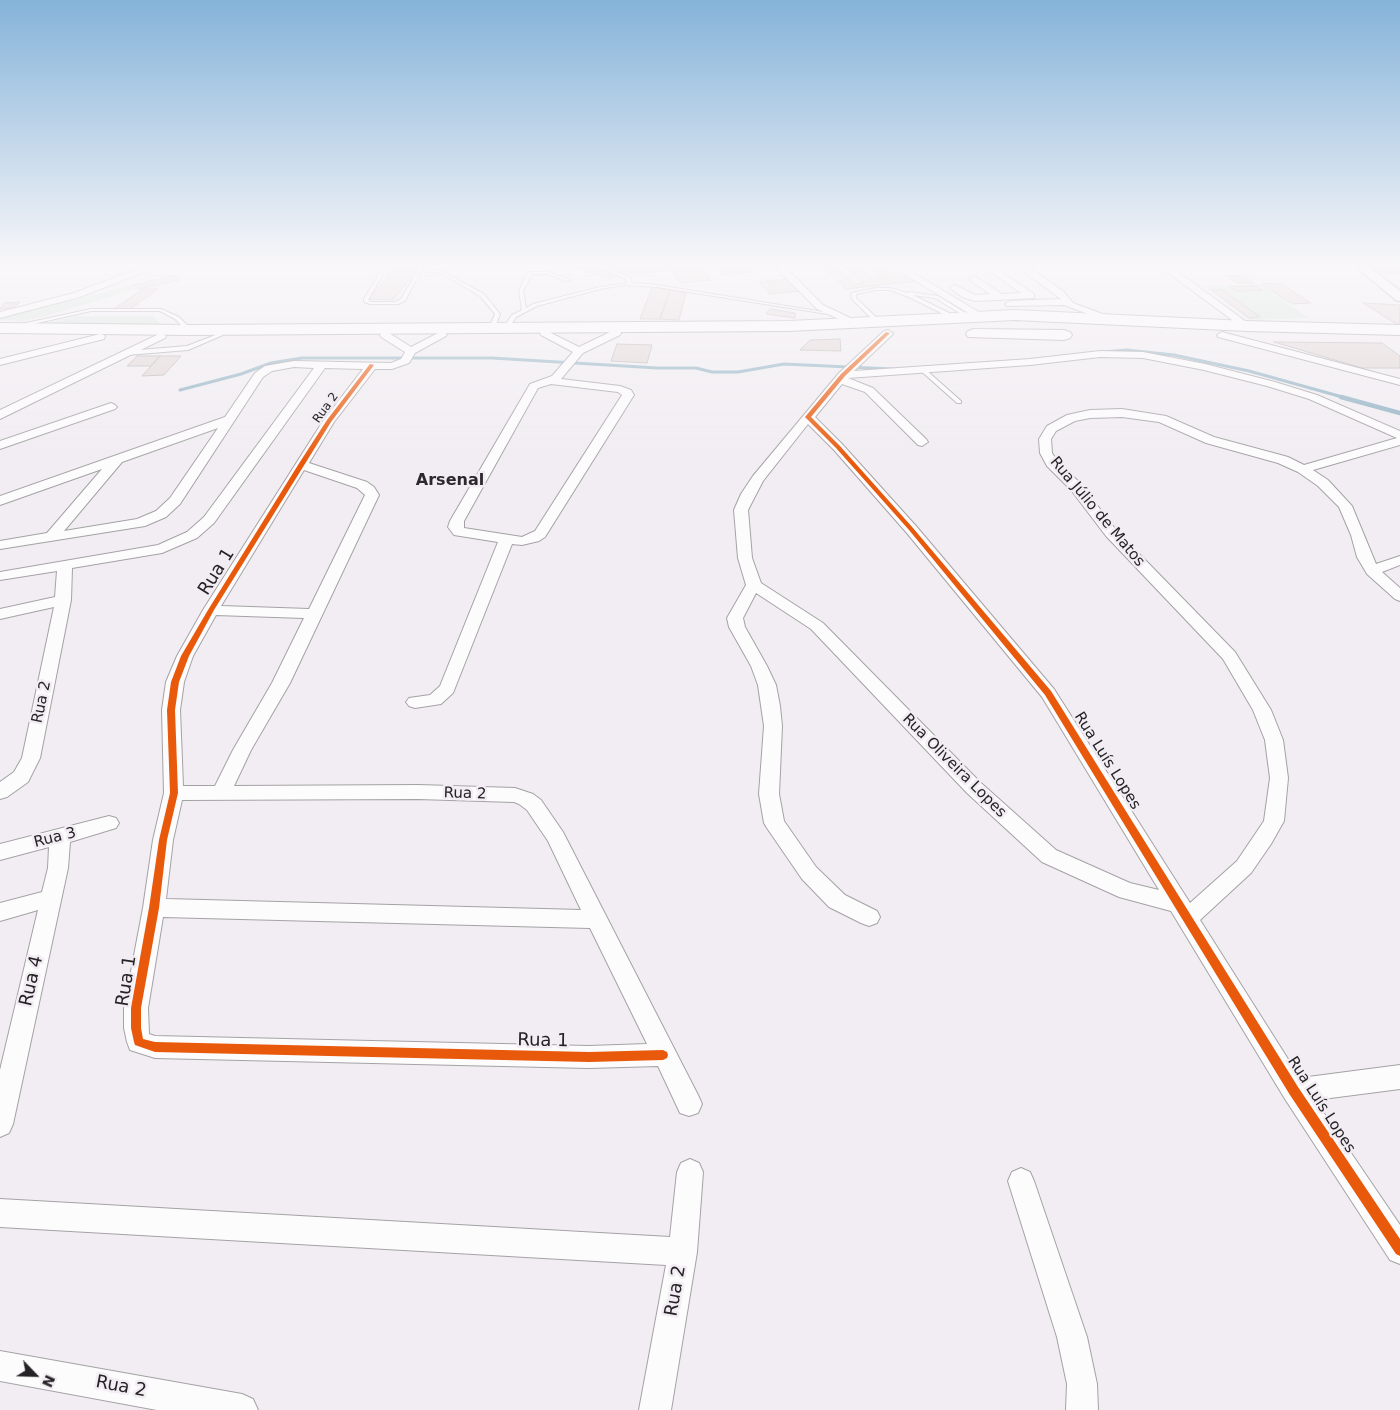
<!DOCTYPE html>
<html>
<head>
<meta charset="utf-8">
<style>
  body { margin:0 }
  #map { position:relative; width:1400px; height:1410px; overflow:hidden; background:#f1edf2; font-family:"DejaVu Sans",sans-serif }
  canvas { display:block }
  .north { position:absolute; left:10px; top:1350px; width:50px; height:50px; -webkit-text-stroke:4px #f2ecf3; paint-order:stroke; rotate:114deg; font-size:14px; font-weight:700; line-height:20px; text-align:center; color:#252326 }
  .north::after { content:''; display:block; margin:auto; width:18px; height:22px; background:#252326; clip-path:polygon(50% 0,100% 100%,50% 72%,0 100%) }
</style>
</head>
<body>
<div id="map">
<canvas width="1400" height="1410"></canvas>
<div class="north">N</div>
</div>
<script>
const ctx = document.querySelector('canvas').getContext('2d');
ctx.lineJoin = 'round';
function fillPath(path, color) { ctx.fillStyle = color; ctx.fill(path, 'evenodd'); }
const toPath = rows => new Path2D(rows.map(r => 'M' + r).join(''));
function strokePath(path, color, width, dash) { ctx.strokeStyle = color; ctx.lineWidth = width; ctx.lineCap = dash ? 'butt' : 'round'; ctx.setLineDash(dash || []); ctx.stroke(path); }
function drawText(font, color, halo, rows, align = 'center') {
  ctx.font = font + ' "DejaVu Sans",sans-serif'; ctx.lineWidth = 5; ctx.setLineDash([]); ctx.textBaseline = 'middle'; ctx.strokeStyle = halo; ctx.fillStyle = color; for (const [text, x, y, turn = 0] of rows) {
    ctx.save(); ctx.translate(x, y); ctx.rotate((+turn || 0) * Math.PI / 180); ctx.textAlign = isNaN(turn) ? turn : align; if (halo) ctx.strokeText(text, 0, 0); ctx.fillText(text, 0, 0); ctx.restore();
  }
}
const green = toPath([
  [1259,284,1309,318,1250,320,1204,286],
  [131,285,137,289,46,316,23,321,2,320,0,318],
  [77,316,153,316,161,325,47,323]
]);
const streamFar1 = toPath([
  [1103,352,1127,350,1174,355,1249,371,1346,398],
  [180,390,241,374,271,363,302,358,492,358,657,368,696,368,712,372,738,372,784,364,892,369]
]);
const stream = toPath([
  [1341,397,1400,413]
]);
const building = toPath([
  [388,266,413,266,414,274,393,300,368,299,387,278,388,266],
  [572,266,590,266,617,276,609,279,572,266],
  [601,266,638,266,620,272,601,266],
  [638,266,657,266,667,270,638,274,620,272,638,266],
  [657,266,701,266,711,280,680,283,672,271,657,266],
  [716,266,749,266,754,272,722,275,716,266],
  [822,266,836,266,856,284,863,283,844,266,860,266,872,277,881,276,864,266,881,266,900,278,910,276,918,281,846,289,822,266],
  [1370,266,1400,266,1400,274,1377,272,1370,266],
  [175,275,180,280,139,289,133,285,175,275],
  [1243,275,1254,283,1237,283,1226,276,1243,275],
  [789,279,801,291,770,294,759,282,789,279],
  [1280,283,1311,303,1292,304,1261,284,1280,283],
  [1257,286,1262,290,1236,291,1230,287,1257,286],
  [652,287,670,290,660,319,640,319,652,287],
  [143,289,158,289,130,309,115,308,143,289],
  [670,290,686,293,679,320,660,319,670,290],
  [1212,290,1222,290,1260,317,1249,318,1212,290],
  [20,302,13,308,0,309,4,303,20,302],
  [1363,303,1400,305,1400,325,1398,325,1363,303],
  [770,309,795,313,795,318,766,314,770,309],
  [840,339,841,351,800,350,810,340,840,339],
  [1274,342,1382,343,1400,356,1400,368,1362,368,1274,342],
  [617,344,652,345,647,363,611,361,617,344],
  [137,356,160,356,151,366,127,366,137,356],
  [160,356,181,356,164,375,142,376,160,356]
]);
const service = toPath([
  [379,266,383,266,382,276,368,300,371,302,395,302,401,299,418,270,417,266,421,266,422,269,442,271,484,294,500,314,495,328,492,330,489,328,495,314,480,296,441,273,421,271,405,301,398,304,370,304,364,302,364,299,378,276,379,266],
  [594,266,601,266,630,277,632,283,657,285,836,314,834,315,657,287,623,285,600,289,537,306,516,317,508,329,503,328,512,315,522,310,519,291,528,272,549,272,570,280,566,281,548,274,532,274,523,291,526,308,533,304,600,287,627,283,626,279,594,266],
  [876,288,890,288,907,293,909,292,938,296,972,317,968,318,935,298,913,295,957,317,957,319,953,319,909,297,890,290,876,290,856,294,856,298,881,322,876,323,852,299,851,293,876,288],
  [91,309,161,309,179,317,192,330,187,331,175,319,160,311,91,311,15,328,12,326,91,309],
  [218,334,223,335,188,350,127,355,124,353,127,351,187,346,218,334],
  [921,369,925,369,961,401,961,403,957,403,921,371,921,369]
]);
const minor = toPath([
  [146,266,160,266,80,297,0,318,0,312,74,293,146,266],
  [774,266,784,266,823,305,861,323,860,325,852,325,817,309,774,266],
  [891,266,902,266,987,317,982,320,978,319,891,266],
  [1016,266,1027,266,1063,291,1073,303,1116,319,1115,321,1107,321,1064,305,1007,306,1005,304,1010,301,1061,299,1016,266],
  [1159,266,1170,266,1252,326,1247,329,1243,328,1159,266],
  [994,267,1034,294,1034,298,975,301,962,297,950,288,955,285,975,295,990,294,971,281,969,279,974,276,1002,294,1021,293,991,272,989,270,994,267],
  [545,330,579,347,612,331,620,331,621,333,620,335,583,353,561,379,620,386,631,390,634,395,545,537,539,541,522,545,512,544,453,693,441,704,415,708,409,706,406,702,409,698,430,695,440,686,498,542,454,535,448,527,450,521,530,384,552,376,573,352,541,335,540,333,541,331,545,330],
  [551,384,618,392,622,395,535,531,522,537,464,528,464,521,538,388,551,384],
  [888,330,893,333,892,335,854,371,1030,359,1100,351,1143,352,1205,364,1275,382,1317,395,1400,431,1400,445,1313,470,1328,480,1352,506,1376,564,1400,556,1400,565,1382,572,1400,588,1400,601,1395,599,1367,574,1357,557,1351,535,1339,507,1318,486,1298,472,1278,463,1206,443,1159,422,1122,417,1090,418,1075,421,1056,431,1051,439,1052,453,1057,461,1081,484,1116,530,1235,652,1271,710,1283,740,1288,778,1284,821,1271,844,1251,873,1200,920,1300,1078,1400,1065,1400,1089,1315,1100,1400,1225,1400,1264,1390,1260,1285,1099,1171,911,1119,897,1042,862,967,793,811,629,756,593,743,618,745,627,767,666,776,685,780,706,782,726,779,794,784,821,816,867,845,895,877,911,880,917,877,923,869,926,861,923,829,907,802,879,767,828,764,823,759,794,764,726,758,685,751,666,729,627,727,618,746,585,738,558,734,510,741,494,753,476,839,373,884,331,888,330],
  [1100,357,1143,358,1204,370,1267,386,1309,399,1397,438,1304,465,1288,457,1214,437,1166,416,1122,409,1090,410,1067,415,1047,426,1039,439,1040,453,1047,466,1071,490,1106,536,1223,659,1253,710,1265,740,1270,778,1264,821,1237,861,1190,903,1054,689,916,526,842,444,815,417,842,384,865,392,918,445,922,446,928,442,926,439,873,388,848,378,1030,365,1100,357],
  [808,424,834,450,906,532,1042,697,1159,890,1130,883,1056,850,981,783,823,623,761,583,752,558,748,510,763,481,808,424],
  [442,331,447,334,446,336,415,353,409,363,392,369,375,369,334,422,309,463,367,482,374,487,379,495,290,683,251,750,234,786,418,785,515,788,533,794,541,800,563,832,698,1095,702,1104,698,1113,689,1116,680,1113,658,1066,589,1068,155,1058,130,1050,127,1042,124,1028,124,1008,143,908,153,840,164,793,162,710,166,682,177,656,203,610,323,421,363,369,325,368,214,523,197,538,162,553,72,568,71,600,40,758,28,782,7,797,0,799,0,782,14,772,22,758,54,607,0,619,0,609,55,597,57,571,0,580,0,572,158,545,187,532,204,517,314,368,294,367,272,371,263,377,180,504,166,517,145,526,0,549,0,541,47,533,102,469,0,505,0,496,225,417,255,373,265,366,294,361,391,363,401,359,405,352,381,337,380,335,381,333,389,333,411,347,442,331],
  [218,428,170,498,156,511,137,519,64,531,122,462,218,428],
  [304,470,357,488,365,495,309,609,221,606,304,470],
  [216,615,304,618,272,683,233,750,215,786,183,786,180,710,184,682,193,656,216,615],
  [418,799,514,802,519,804,527,810,548,841,581,910,166,899,173,840,182,800,418,799],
  [163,917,590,928,647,1044,589,1046,155,1036,149,1034,148,1008,163,917],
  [1222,332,1400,379,1400,385,1218,337,1217,335,1222,332],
  [161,333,166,336,165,338,0,419,0,410,161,333],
  [100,334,104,335,105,337,104,339,0,365,0,359,100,334],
  [111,403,115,405,117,407,115,409,0,449,0,441,111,403],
  [109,816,116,818,119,823,116,828,70,842,68,868,13,1124,9,1133,0,1137,0,1070,38,910,0,921,0,903,42,892,48,868,49,847,0,860,0,844,109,816],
  [690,1159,699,1163,703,1172,697,1252,671,1410,639,1410,666,1265,0,1227,0,1199,670,1237,677,1172,681,1163,690,1159],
  [1021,1168,1030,1172,1034,1181,1087,1337,1097,1384,1098,1410,1066,1410,1067,1384,1057,1337,1008,1181,1012,1172,1021,1168],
  [0,1351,242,1394,253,1399,258,1410,157,1410,0,1381,0,1351]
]);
const tertiary = toPath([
  [1355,266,1368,266,1400,291,1400,301,1396,300,1355,266]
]);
const trunk = toPath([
  [1015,310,1247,321,1400,325,1400,335,1247,331,1015,320,789,331,189,335,0,333,0,323,189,325,789,321,1015,310],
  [974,329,1064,330,1070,332,1072,335,1070,338,1064,340,968,337,966,334,968,331,974,329]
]);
const cycleway = toPath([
  [886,332,890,333,845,376,811,417,840,446,913,528,1051,691,1298,1087,1400,1239,1400,1256,1396,1254,1290,1095,1045,695,909,530,836,448,805,417,841,374,886,332],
  [370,364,374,365,331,422,214,610,189,656,179,682,175,710,178,793,167,840,159,908,141,1008,141,1028,143,1039,155,1042,589,1052,663,1050,667,1052,668,1055,667,1058,663,1060,589,1062,155,1052,135,1045,134,1042,131,1028,131,1008,149,908,159,840,170,793,167,710,171,682,181,656,208,610,298,465,327,420,370,364]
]);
const farStreetnames = [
  ["Rua 2",326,408,-54]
];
const streetNames = [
  ["Rua Júlio de Matos",1097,512,50],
  ["Rua 2",42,702,-78],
  ["Rua Luís Lopes",1107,761,58],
  ["Rua Oliveira Lopes",954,766,45],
  ["Rua 2",465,794,2],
  ["Rua 3",55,838,-14],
  ["Rua Luís Lopes",1321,1105,57]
];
const farDistrictnames = [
  ["Arsenal",450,481]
];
const nearStreetnames = [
  ["Rua 1",217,572,-58],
  ["Rua 4",32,981,-77],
  ["Rua 1",127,981,-81],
  ["Rua 1",543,1041,1],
  ["Rua 2",676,1291,-80],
  ["Rua 2",121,1387,11]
];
fillPath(green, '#d3e4da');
strokePath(streamFar1, '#90b1c2', 3);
strokePath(stream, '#90b1c2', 4.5);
fillPath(building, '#e2d6d6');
strokePath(building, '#b6b3b5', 1);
strokePath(service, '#a5a2a6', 2);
strokePath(minor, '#a5a2a6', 2);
strokePath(tertiary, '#a5a2a6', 3);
strokePath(trunk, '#a5a2a6', 2);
fillPath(service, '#fdfcfd');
fillPath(minor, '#fdfcfd');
fillPath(tertiary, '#fdfcfd');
fillPath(trunk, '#fdfcfd');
fillPath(cycleway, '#e8590c');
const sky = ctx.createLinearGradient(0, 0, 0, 464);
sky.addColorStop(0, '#85b3d9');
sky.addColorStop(0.57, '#f9f7f9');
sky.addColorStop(1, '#f9f7f900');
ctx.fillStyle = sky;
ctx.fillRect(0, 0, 1400, 464);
drawText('12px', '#252326', '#f2ecf3', farStreetnames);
drawText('15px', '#252326', '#f2ecf3', streetNames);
drawText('bold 16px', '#2d282e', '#f2ecf3', farDistrictnames);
drawText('18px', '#252326', '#f2ecf3', nearStreetnames);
</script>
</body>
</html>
